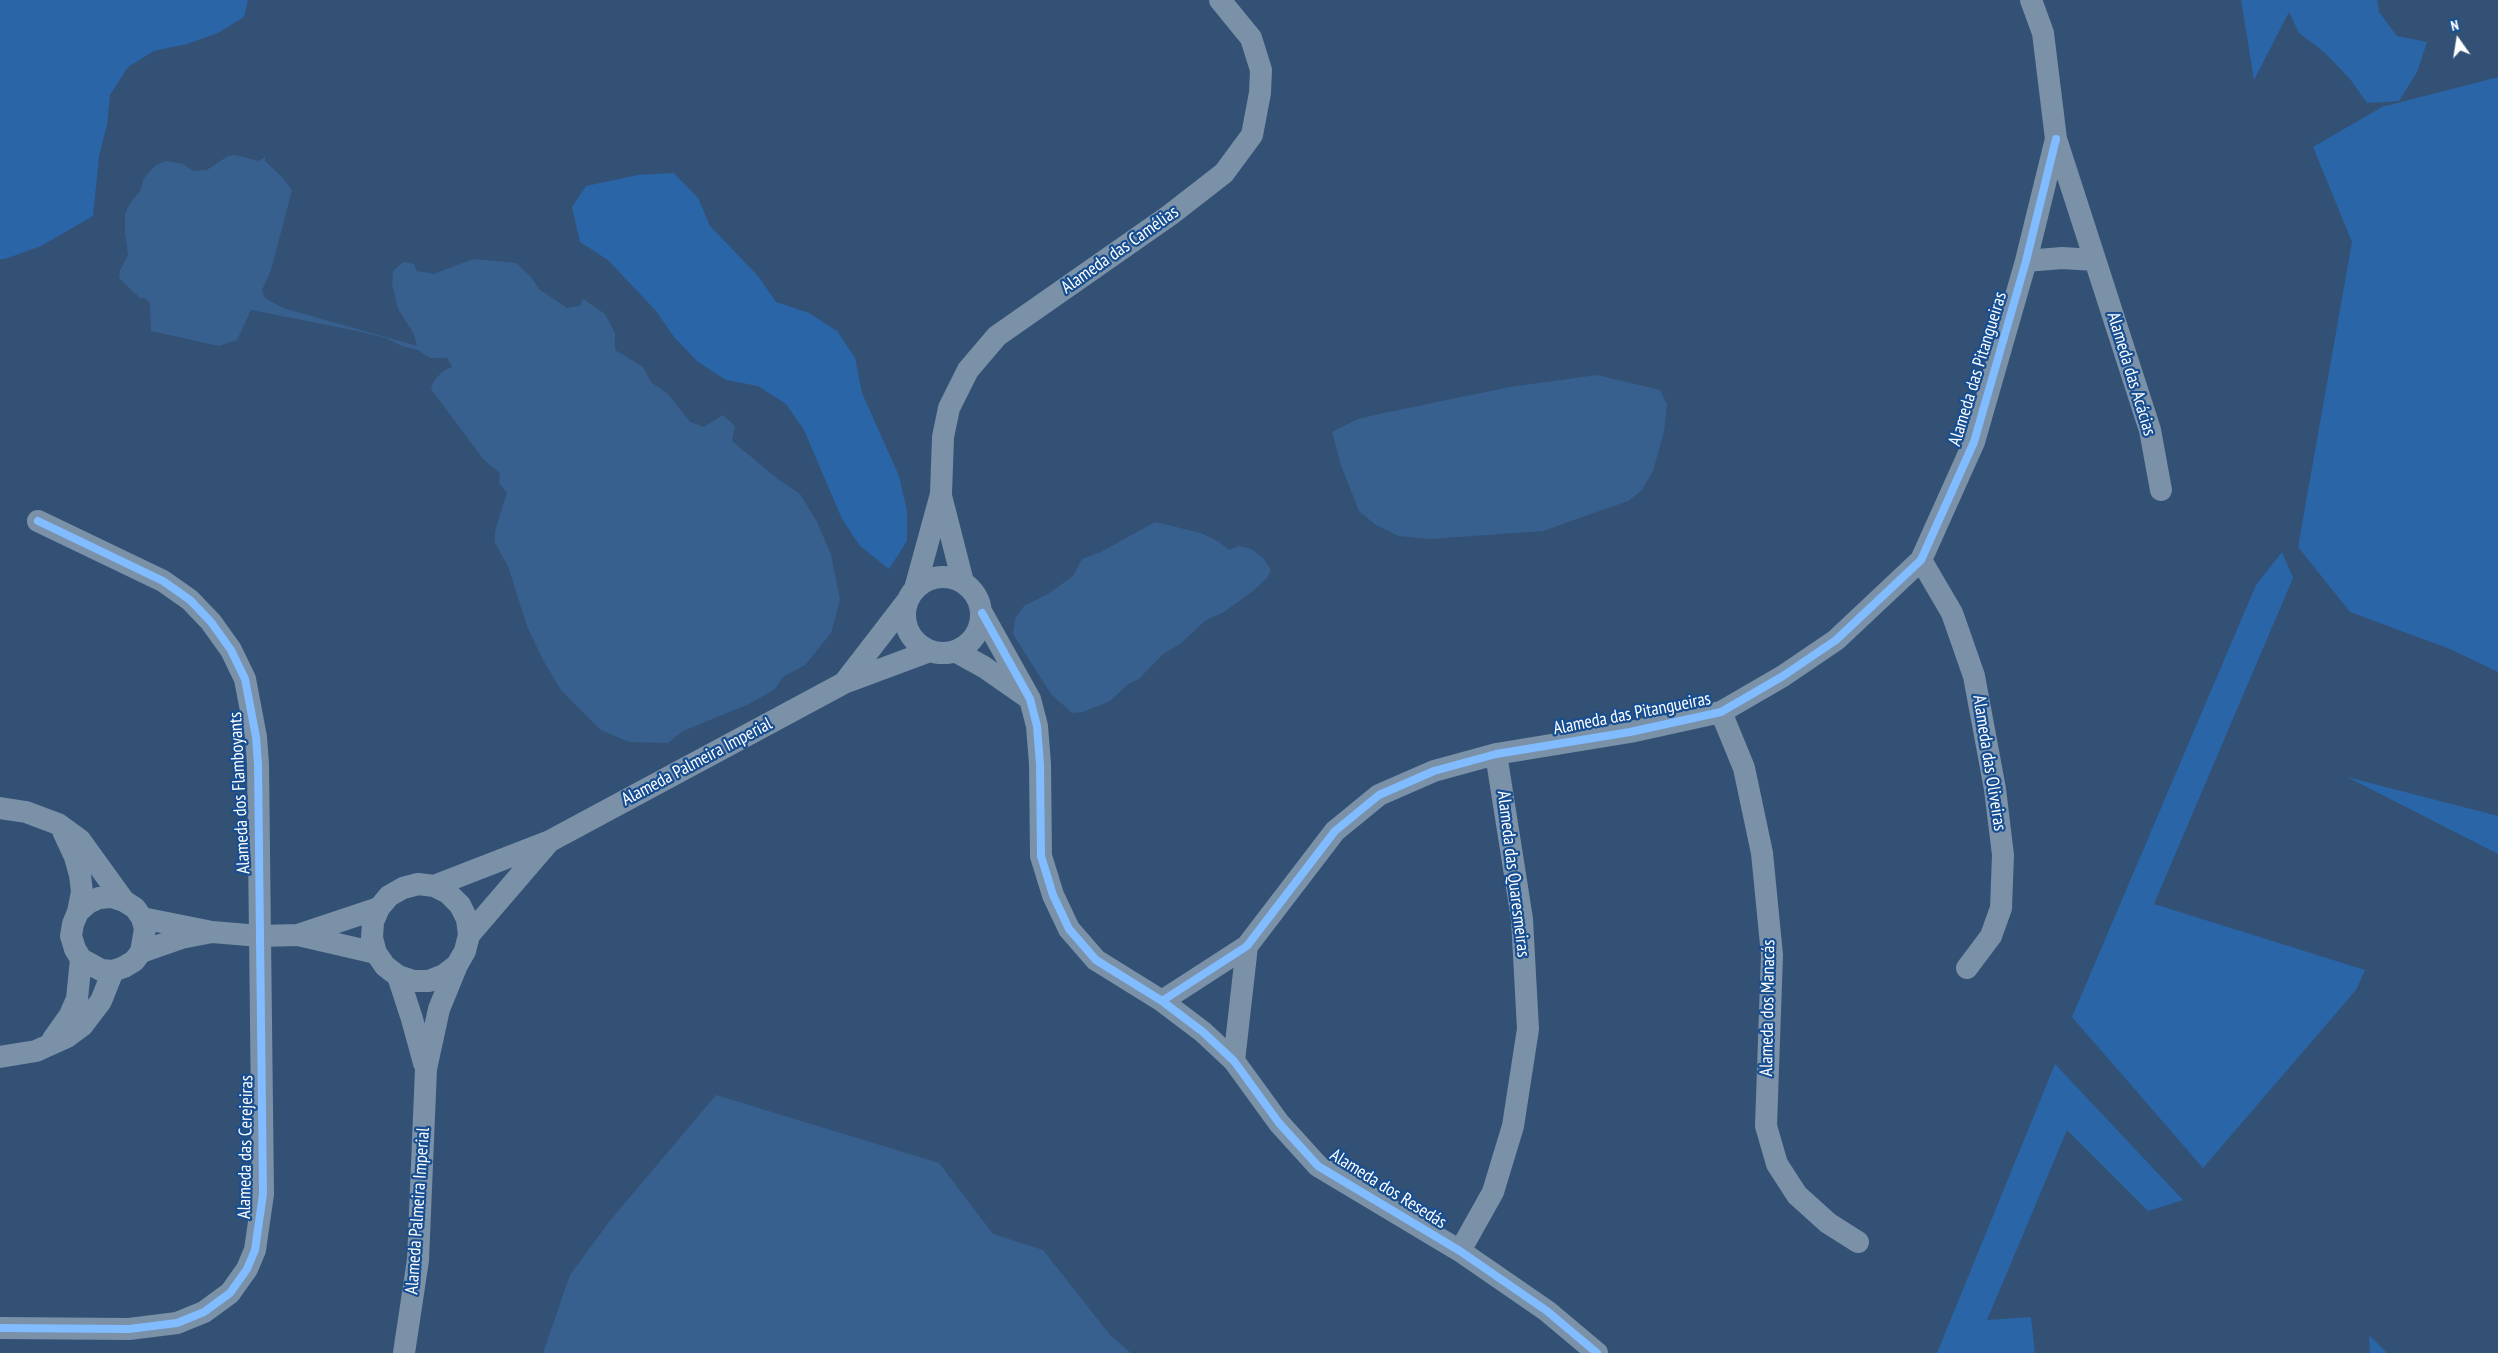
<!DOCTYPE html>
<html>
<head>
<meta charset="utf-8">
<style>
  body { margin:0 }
  #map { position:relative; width:2498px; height:1353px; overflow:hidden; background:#335175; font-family:"PT Sans Narrow",sans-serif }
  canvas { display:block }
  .north { position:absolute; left:2433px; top:15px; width:50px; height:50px; -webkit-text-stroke:4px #174e91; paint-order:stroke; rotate:347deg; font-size:14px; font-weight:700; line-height:20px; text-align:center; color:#fff }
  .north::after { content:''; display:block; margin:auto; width:18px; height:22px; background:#fff; clip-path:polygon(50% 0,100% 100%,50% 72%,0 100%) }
</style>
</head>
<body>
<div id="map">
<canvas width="2498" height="1353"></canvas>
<div class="north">N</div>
</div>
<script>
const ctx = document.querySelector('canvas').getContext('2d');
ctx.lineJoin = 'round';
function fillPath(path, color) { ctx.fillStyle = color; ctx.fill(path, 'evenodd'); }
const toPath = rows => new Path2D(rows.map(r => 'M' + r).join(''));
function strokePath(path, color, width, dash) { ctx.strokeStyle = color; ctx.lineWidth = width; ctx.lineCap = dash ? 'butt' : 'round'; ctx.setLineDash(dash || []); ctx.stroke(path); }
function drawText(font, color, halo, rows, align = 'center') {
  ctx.font = font + ' "PT Sans Narrow",sans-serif'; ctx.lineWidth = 4.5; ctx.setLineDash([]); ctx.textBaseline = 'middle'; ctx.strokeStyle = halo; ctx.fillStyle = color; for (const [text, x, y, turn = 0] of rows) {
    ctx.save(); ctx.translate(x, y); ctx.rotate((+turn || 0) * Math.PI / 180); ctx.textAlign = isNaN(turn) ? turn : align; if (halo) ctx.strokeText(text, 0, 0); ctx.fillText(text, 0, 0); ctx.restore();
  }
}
const green = toPath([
  [0,0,248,0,244,17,218,33,187,44,154,51,128,67,110,95,107,125,99,156,93,216,41,246,5,259,0,259],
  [2241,0,2377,0,2379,12,2397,36,2427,42,2417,72,2399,101,2367,103,2350,79,2324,52,2299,33,2289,12,2254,80],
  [2498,77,2498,672,2450,649,2350,612,2298,547,2352,242,2313,147,2382,107],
  [674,173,698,198,710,226,758,276,776,302,809,313,837,331,855,358,862,393,899,476,907,511,907,541,889,569,860,546,842,519,804,430,786,404,758,386,726,380,698,362,674,337,656,311,608,260,580,242,572,207,586,186,638,175],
  [2282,552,2293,578,2154,904,2365,970,2356,990,2203,1168,2072,1017,2256,585],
  [2347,777,2498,816,2498,854],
  [2055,1064,2183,1200,2148,1211,2067,1130,1987,1320,2031,1317,2035,1353,1937,1353],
  [2369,1335,2387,1353,2370,1353]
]);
const water = toPath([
  [235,155,259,161,265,157,265,161,283,178,292,190,271,270,262,290,265,298,283,308,417,346,414,334,398,309,392,284,393,271,403,262,414,264,417,271,434,274,473,259,516,263,532,278,539,289,567,308,580,306,583,299,605,314,615,333,615,350,643,367,651,382,668,394,690,422,704,427,723,415,735,426,732,441,779,480,800,494,817,522,831,555,840,600,831,633,805,665,783,677,775,689,749,704,683,731,668,743,629,742,601,730,561,690,543,660,527,626,508,566,495,543,495,531,507,493,499,483,500,473,484,460,431,389,433,382,442,372,452,367,447,358,430,358,418,350,402,346,386,338,353,330,251,310,237,340,219,346,151,331,150,304,145,298,140,298,119,278,120,271,128,255,125,232,125,214,129,205,140,191,144,178,156,165,166,161,183,164,193,171,207,170,228,156],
  [1597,375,1660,390,1667,404,1664,432,1653,471,1641,491,1628,501,1543,531,1430,539,1399,536,1376,525,1359,511,1341,465,1332,432,1358,419,1384,413,1510,387],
  [1155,522,1201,533,1219,542,1229,550,1239,546,1251,549,1263,558,1271,570,1267,578,1253,591,1224,612,1206,620,1180,644,1163,654,1139,679,1128,684,1110,701,1083,712,1072,713,1051,694,1013,634,1015,619,1024,606,1048,594,1073,576,1082,559,1101,552],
  [716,1095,939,1163,993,1234,1043,1250,1110,1335,1131,1353,543,1353,570,1275,609,1222]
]);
const minor = toPath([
  [2031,0,2043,33,2056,139,2150,430,2161,490],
  [2026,261,2062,258,2095,260],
  [941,496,963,582],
  [1921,560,1952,613,1974,676,1995,789,2003,855,2001,908,1991,936,1967,968],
  '905 615a38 38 0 1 1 76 0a38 38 0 1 1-76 0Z',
  [915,589,941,494,943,437,949,408,968,370,997,336,1170,215,1224,173,1252,135,1260,93,1261,70,1251,38,1220,0],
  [982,613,1030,699,1037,726,1040,764,1041,856,1053,895,1069,929,1096,960,1162,1001,1203,1032,1234,1061,1279,1123,1318,1166,1460,1251,1547,1311,1597,1353],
  [955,651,984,667,1027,697],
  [844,683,908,600],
  [1721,712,1744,768,1762,853,1772,955,1766,1126,1777,1164,1797,1195,1828,1223,1858,1242],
  [0,808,26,812,58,824,80,840,124,901],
  [63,831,75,857,80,875,82,892,78,912],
  [434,886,550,841,844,683,930,651],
  [142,918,212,932,260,936,298,935,376,953],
  [298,935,379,908,389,896,403,888,418,884,434,886,448,893,460,905,467,919,469,935,465,951,457,965,444,975,429,981,413,981,398,976,385,966,376,953,372,938,373,922,379,908],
  [469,935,548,843],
  [141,952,145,929,142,918,135,908,124,901,112,897,99,898,88,903,78,912,73,924,71,936,75,949,81,959,101,970,113,971,124,967,134,961,141,952,181,938,212,932],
  [398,976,412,1019,424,1063],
  [1162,1001,1247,946,1335,831,1379,795,1434,771,1496,754,1630,732,1721,712,1783,676,1836,640,1921,560,1974,442,2026,261,2056,139],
  [53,1039,70,1015,77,999,81,959],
  [0,1057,36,1051,67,1037,82,1026,101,1001,113,971],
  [1234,1061,1247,946],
  [1460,1251,1493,1192,1513,1126,1528,1029,1522,919,1496,754],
  [0,1328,129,1329,177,1323,204,1312,230,1293,247,1269,255,1250,263,1194,258,764,256,737,245,679,231,650,211,622,190,600,163,581,38,521],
  [404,1353,418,1260,426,1069,439,1009,457,965]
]);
const cycleway = toPath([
  [982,613,1030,699,1037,726,1040,764,1041,856,1053,895,1069,929,1096,960,1162,1001,1203,1032,1234,1061,1279,1123,1318,1166,1460,1251,1547,1311,1597,1353],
  [1162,1001,1247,946,1335,831,1379,795,1434,771,1496,754,1630,732,1721,712,1783,676,1836,640,1921,560,1974,442,2026,261,2056,139],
  [0,1328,129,1329,177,1323,204,1312,230,1293,247,1269,255,1250,263,1194,258,764,256,737,245,679,231,650,211,622,190,600,163,581,38,521]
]);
const streetNames = [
  ["Alameda das Camélias",1120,250,-35],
  ["Alameda das Pitangueiras",1978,369,-73],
  ["Alameda das Acácias",2131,374,73],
  ["Alameda das Pitangueiras",1632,714,-11],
  ["Alameda Palmeira Imperial",697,762,-28],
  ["Alameda das Oliveiras",1989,763,81],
  ["Alameda dos Flamboyants",240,793,-93],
  ["Alameda das Quaresmeiras",1513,874,83],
  ["Alameda dos Manacás",1768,1008,-89],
  ["Alameda das Cerejeiras",246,1147,-89],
  ["Alameda dos Resedás",1388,1189,32],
  ["Alameda Palmeira Imperial",418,1211,-86]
];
fillPath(green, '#2a65a7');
fillPath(water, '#38608f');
strokePath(minor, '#7a91a8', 22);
strokePath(cycleway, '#80bcff', 8);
drawText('18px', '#fff', '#174e91', streetNames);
</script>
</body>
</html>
